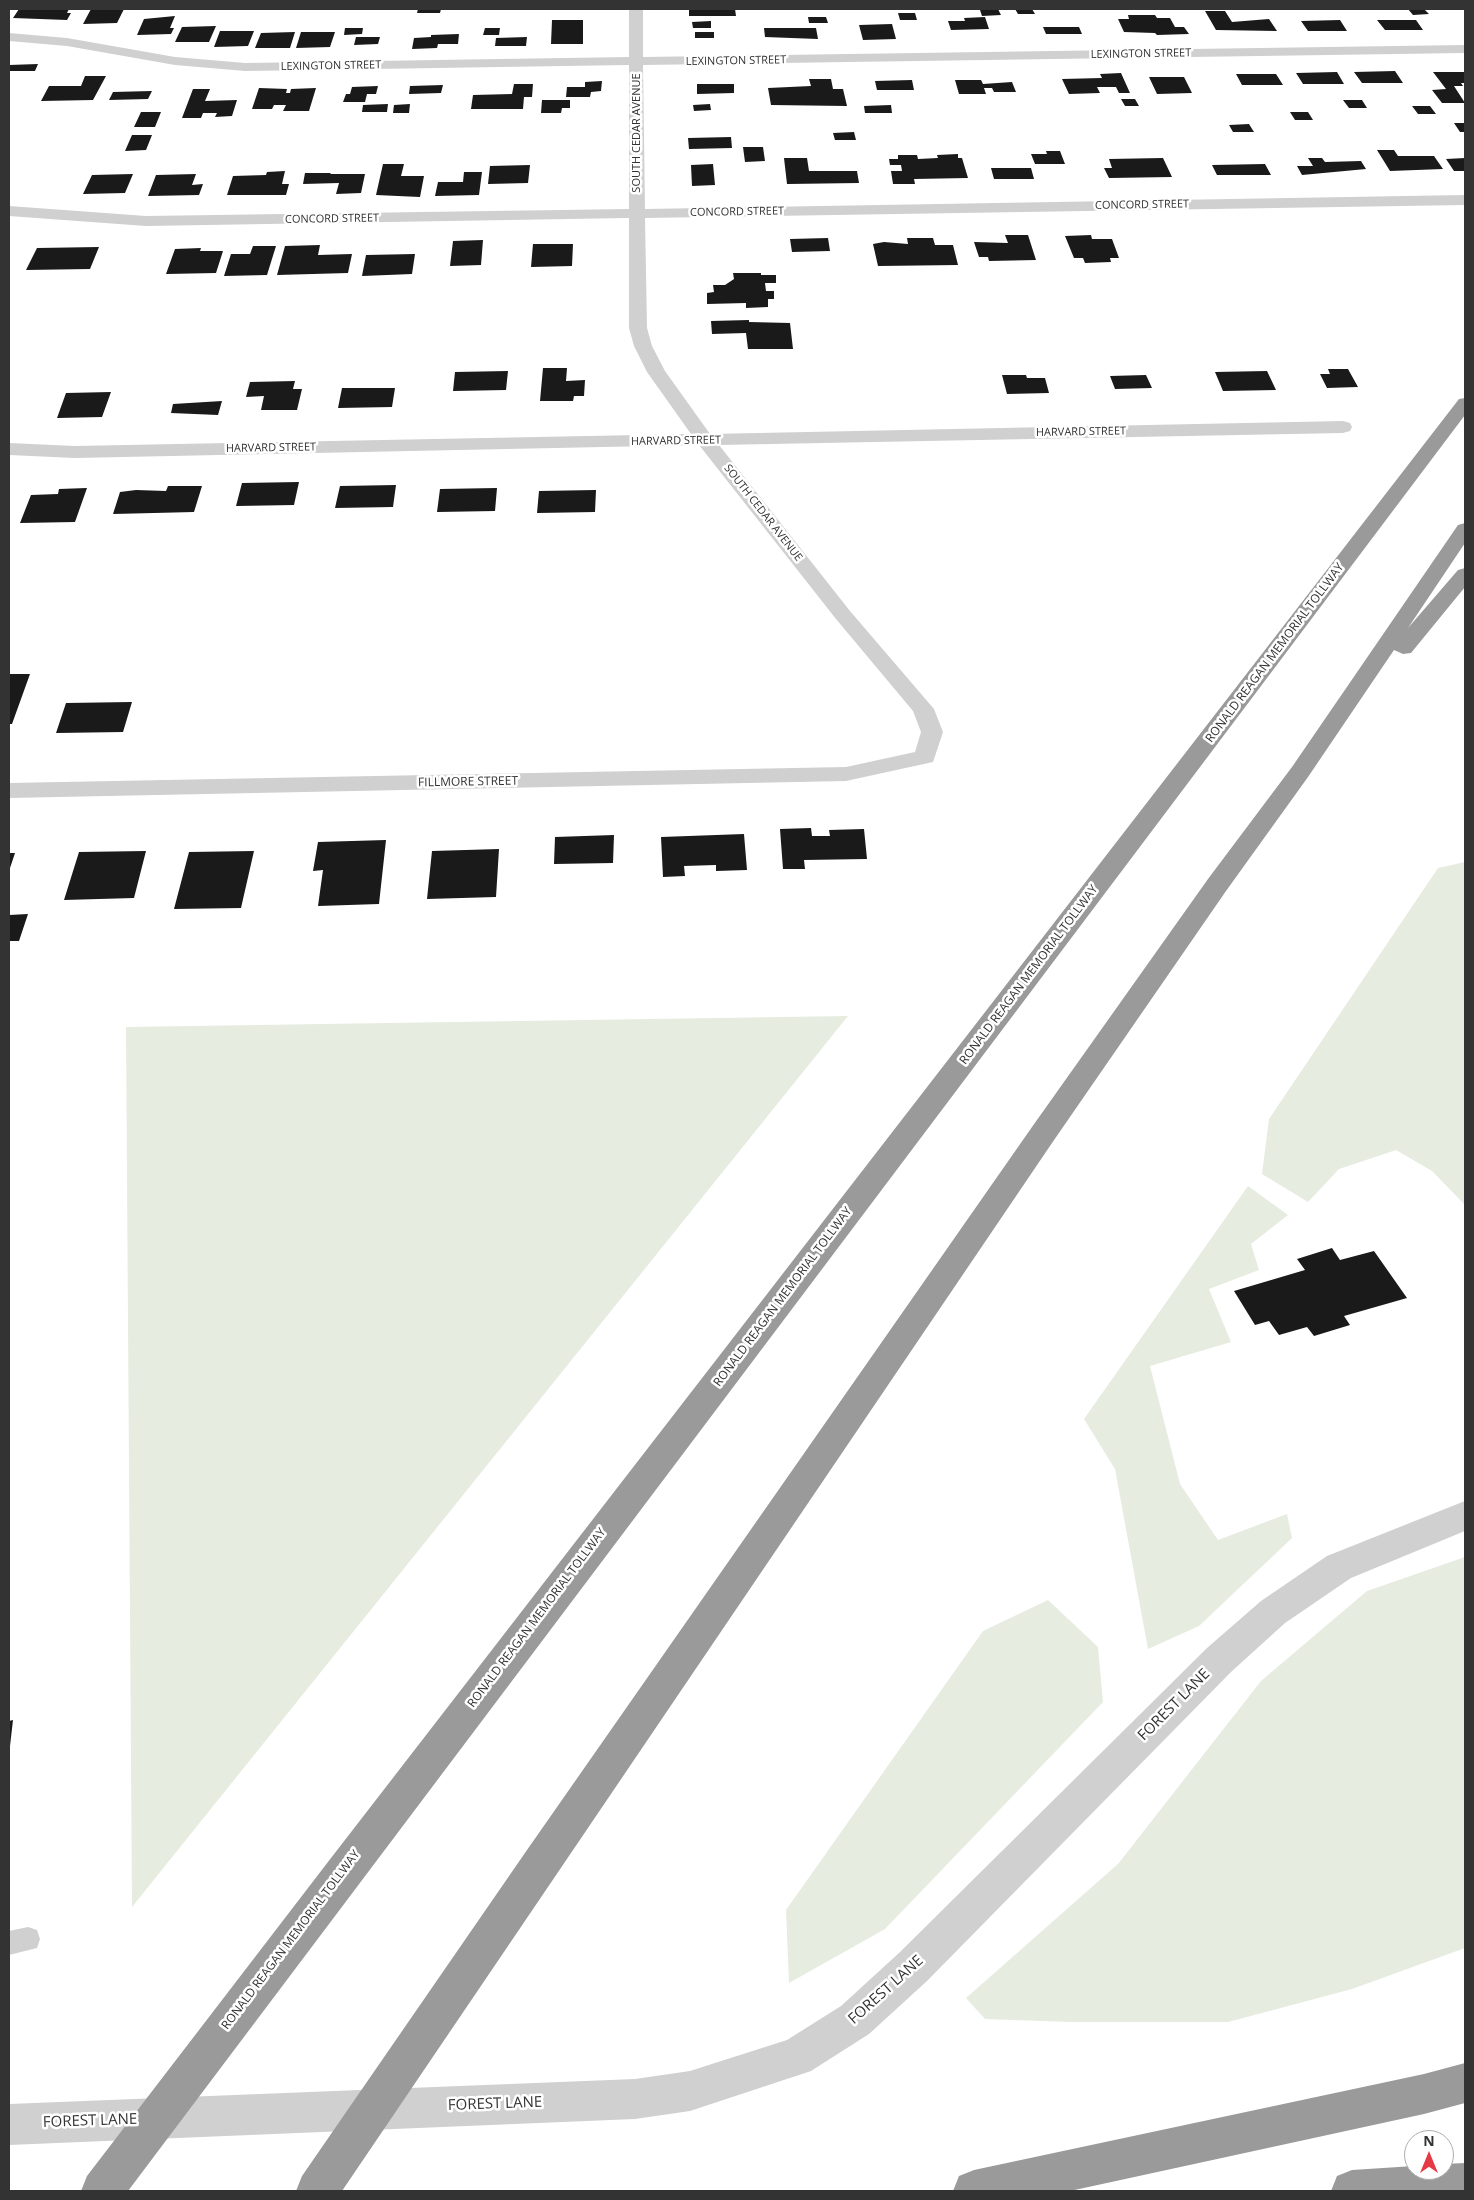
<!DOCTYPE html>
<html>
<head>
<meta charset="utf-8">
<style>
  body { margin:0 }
  #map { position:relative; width:1474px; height:2200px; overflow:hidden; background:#fff; font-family:"Open Sans",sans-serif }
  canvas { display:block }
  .frame { position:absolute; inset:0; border:10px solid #333; pointer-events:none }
  .north { position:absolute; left:1404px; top:2130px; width:50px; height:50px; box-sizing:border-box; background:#fff; border:1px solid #adadad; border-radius:50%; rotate:0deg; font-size:14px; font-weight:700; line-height:20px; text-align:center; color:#333 }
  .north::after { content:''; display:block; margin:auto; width:18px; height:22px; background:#e63946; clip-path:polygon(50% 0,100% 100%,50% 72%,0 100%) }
</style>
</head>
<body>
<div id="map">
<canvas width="1474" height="2200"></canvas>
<div class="frame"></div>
<div class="north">N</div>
</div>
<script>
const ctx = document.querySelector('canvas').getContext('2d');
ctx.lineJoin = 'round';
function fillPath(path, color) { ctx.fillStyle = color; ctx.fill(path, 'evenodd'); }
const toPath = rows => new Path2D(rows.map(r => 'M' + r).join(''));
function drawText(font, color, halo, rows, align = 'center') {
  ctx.font = font + ' "Open Sans",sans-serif'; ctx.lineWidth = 5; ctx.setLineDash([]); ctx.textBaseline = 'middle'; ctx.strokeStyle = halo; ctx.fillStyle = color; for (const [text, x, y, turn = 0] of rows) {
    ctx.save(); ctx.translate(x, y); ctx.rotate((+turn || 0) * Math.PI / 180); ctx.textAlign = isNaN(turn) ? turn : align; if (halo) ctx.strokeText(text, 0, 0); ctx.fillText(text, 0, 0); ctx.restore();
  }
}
const green = toPath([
  [1465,862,1465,1205,1432,1171,1396,1150,1339,1169,1308,1202,1262,1174,1269,1119,1438,868],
  [848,1016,132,1907,126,1027],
  [1248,1186,1288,1215,1251,1244,1259,1270,1209,1289,1231,1342,1150,1366,1180,1484,1218,1540,1287,1514,1292,1538,1199,1626,1148,1649,1115,1469,1084,1419],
  [1465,1557,1465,1948,1352,1989,1228,2022,1070,2022,985,2019,966,1998,1118,1864,1261,1681,1367,1591],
  [1048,1600,1098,1647,1103,1702,885,1929,789,1983,786,1910,983,1631]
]);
const building = toPath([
  [19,9,69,9,67,13,71,13,67,20,13,18],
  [91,9,124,9,117,23,83,24],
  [418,9,441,9,440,13,417,13],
  [689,9,735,9,736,16,689,16],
  [998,9,1001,15,982,16,980,10],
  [1015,9,1032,9,1035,14,1018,14],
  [1408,9,1424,9,1429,14,1413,15],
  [1205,11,1225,11,1232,22,1269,19,1277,31,1216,30],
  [898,13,915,13,917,20,900,20],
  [1128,15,1155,15,1157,18,1170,18,1175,27,1184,27,1189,34,1157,35,1155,33,1124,32,1118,19,1129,19],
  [175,16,170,28,174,28,171,34,137,35,144,19],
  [808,17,826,17,828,23,809,23],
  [985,17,989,29,951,30,948,21,965,21,964,18],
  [552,20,583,20,583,44,551,44],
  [1340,20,1347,31,1308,31,1301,21],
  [1377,20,1416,20,1423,30,1385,30],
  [711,21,711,28,693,28,692,22],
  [892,24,896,39,863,40,859,25],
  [216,26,209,42,175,42,182,27],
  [1043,27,1079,27,1082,34,1046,34],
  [345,28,363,28,362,34,344,35],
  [485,28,500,28,499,35,483,35],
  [764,28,816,28,818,39,765,37],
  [220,31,254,31,248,46,214,47],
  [295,32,290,48,255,48,261,33],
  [301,32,335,32,330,47,296,48],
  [695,32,714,32,714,38,695,38],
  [459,34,458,44,438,44,437,48,412,49,414,38,431,37,431,35],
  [356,37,380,37,378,44,354,45],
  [527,37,526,46,495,46,496,38],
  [38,64,35,71,9,71,9,65],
  [1395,71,1403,83,1362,83,1354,72],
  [1337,72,1344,84,1303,84,1296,73],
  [1433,72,1465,72,1465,83,1461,83,1463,86,1454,86,1465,103,1442,103,1432,90,1446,89],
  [1121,73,1130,93,1119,93,1116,87,1097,87,1100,93,1069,94,1062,79,1102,78,1100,74],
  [1236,74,1276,74,1283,85,1242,85],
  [85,76,106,76,93,100,41,101,49,86,81,86],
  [1149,77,1184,77,1192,93,1157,94],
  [809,79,831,79,833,89,843,89,847,106,771,105,768,88,811,86],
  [912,80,914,90,877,90,875,81],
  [955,80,981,80,983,84,1012,82,1016,92,994,92,992,88,984,88,986,94,959,94],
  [602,81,601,91,591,92,590,97,566,97,567,87,585,87,585,82],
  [514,84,533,84,532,97,524,97,523,109,471,109,473,95,512,94],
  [697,84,734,84,734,93,697,94],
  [443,85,441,93,409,94,410,86],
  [378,86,376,94,367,94,365,102,343,102,346,94,350,94,352,87],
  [259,88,287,89,286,93,290,93,291,89,316,88,309,111,283,111,286,105,274,105,272,109,252,109],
  [193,89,210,89,205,101,237,100,232,116,215,117,217,113,203,113,201,118,182,118],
  [152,91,148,99,109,100,113,92],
  [1121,99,1135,99,1139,106,1125,106],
  [542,100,570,100,570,108,562,108,561,113,541,113],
  [1343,100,1362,100,1367,108,1349,108],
  [388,104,387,112,362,112,363,105],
  [410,104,409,113,393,113,394,105],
  [710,104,711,110,694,111,693,105],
  [891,105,892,113,865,113,864,106],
  [1412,106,1430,106,1436,114,1418,114],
  [141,112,161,112,155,127,134,127],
  [1290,112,1308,112,1313,120,1295,120],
  [1454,123,1465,123,1465,132,1460,132],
  [1249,124,1254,132,1233,132,1229,125],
  [854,132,856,140,835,140,833,133],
  [132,135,152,135,146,150,125,151],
  [731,137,732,148,689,149,688,138],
  [743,147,763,147,765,161,745,162],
  [1377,150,1394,150,1398,156,1434,156,1443,169,1390,171],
  [1046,151,1060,151,1065,164,1035,164,1031,154,1047,154],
  [958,154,958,158,962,158,968,178,914,179,915,184,893,184,891,171,902,171,901,165,890,165,889,159,898,159,898,155,917,155,918,159,938,158,937,155],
  [784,158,807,158,809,171,857,171,859,183,787,184],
  [1163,158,1172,177,1109,178,1104,168,1112,168,1109,159],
  [1308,158,1322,158,1325,162,1361,161,1366,169,1302,175,1297,166,1313,166],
  [1465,158,1465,171,1454,171,1446,159],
  [383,164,404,164,401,176,424,176,420,197,376,195],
  [713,164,715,185,692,186,691,165],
  [1265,164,1271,175,1217,175,1212,165],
  [530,165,528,183,488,184,490,166],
  [991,168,1031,168,1034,179,994,179],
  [285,171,282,184,289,184,286,195,227,195,233,176,266,175,267,172],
  [464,172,482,172,479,195,435,196,438,182,463,182],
  [305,173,331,173,330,174,365,174,361,193,336,194,339,183,303,184],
  [133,174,125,193,83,194,92,175],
  [196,174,192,185,203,184,199,195,148,196,156,175],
  [1005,235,1028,235,1036,260,989,261,988,257,979,257,974,242,1008,243],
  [1091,235,1092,239,1112,239,1119,258,1110,258,1111,262,1085,263,1083,258,1074,258,1065,236],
  [828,238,830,251,792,252,790,239],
  [907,238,933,238,935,245,953,245,958,265,878,266,873,244,884,242,908,244],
  [483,240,481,265,450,266,453,241],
  [533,244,573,244,572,266,531,267],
  [320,245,318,255,352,254,348,273,277,275,285,246],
  [253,246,276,246,267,275,224,276,231,254,250,254],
  [99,247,90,269,26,270,37,248],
  [201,248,200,251,223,251,216,273,166,274,175,249],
  [415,254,412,274,362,276,366,255],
  [733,273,761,273,761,275,776,275,776,283,765,283,766,291,774,291,774,299,768,299,768,307,746,308,746,303,707,304,707,293,714,292,713,285,725,285,734,279],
  [749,320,749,322,790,323,793,349,748,349,746,333,712,334,711,321],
  [543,368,567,368,566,381,585,380,584,396,574,396,573,401,540,401],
  [1328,369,1348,369,1358,387,1327,388,1320,374,1330,374],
  [508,371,506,390,453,391,455,372],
  [1267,371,1276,390,1223,391,1215,372],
  [1002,375,1026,375,1027,378,1045,378,1049,393,1007,394],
  [1146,375,1152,388,1115,389,1110,376],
  [295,381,293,389,302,389,297,410,261,410,264,396,246,397,250,382],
  [342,388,395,388,392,407,338,408],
  [111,392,102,417,57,418,66,393],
  [222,401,218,415,171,413,173,404],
  [299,482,294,505,236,506,242,483],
  [396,485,393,507,335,508,340,486],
  [168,486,202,486,194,512,113,514,120,492,136,490,166,491],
  [87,488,75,522,20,523,31,495,58,494,59,489],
  [497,488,495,511,437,512,440,489],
  [596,490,595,512,537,513,539,491],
  [9,674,30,674,12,724,9,724],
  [132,702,123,732,56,733,66,703],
  [811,828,812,836,830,836,829,830,864,829,867,859,804,860,805,869,783,869,780,829],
  [744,834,747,870,716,871,716,865,684,866,685,876,663,877,661,837],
  [614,835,613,863,554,864,555,837],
  [386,840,379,904,318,906,323,870,313,871,318,842],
  [499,849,496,897,427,899,432,851],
  [146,851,134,898,64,900,79,852],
  [254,851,241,908,174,909,189,852],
  [9,853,15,853,9,871],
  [28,914,19,941,9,941,9,915],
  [1332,1248,1340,1260,1374,1251,1407,1298,1344,1316,1350,1325,1314,1336,1307,1327,1279,1335,1269,1321,1255,1325,1234,1291,1305,1270,1297,1259],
  [13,1720,10,1746,9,1746,9,1721]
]);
const lane = toPath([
  [28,1927,37,1930,40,1939,37,1948,9,1955,9,1931,28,1927]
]);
const street = toPath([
  [629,9,643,9,643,57,1465,45,1465,53,643,65,645,209,1465,195,1465,205,645,218,647,328,652,346,665,371,710,434,1343,421,1350,423,1352,427,1350,431,1343,433,719,445,850,611,934,709,943,732,933,762,846,781,9,798,9,783,846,767,915,752,921,732,913,711,836,619,699,445,75,458,9,455,9,443,75,446,691,434,647,372,634,346,629,328,629,218,146,226,9,216,9,206,146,216,629,209,629,65,245,71,175,65,67,46,9,41,9,33,67,38,175,57,245,63,629,57,629,9],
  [1465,1501,1465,1531,1351,1578,1285,1623,1231,1672,927,1981,869,2034,811,2071,690,2111,635,2119,9,2145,9,2104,635,2079,690,2071,787,2040,841,2006,899,1953,1207,1648,1261,1601,1327,1556,1465,1501]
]);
const highway = toPath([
  [1465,398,1465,415,128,2191,81,2191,87,2176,331,1858,1459,399,1465,398],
  [1465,523,1465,543,1408,628,1458,570,1465,568,1465,587,1411,653,1403,654,1394,650,1308,777,1226,891,1052,1143,342,2191,296,2191,302,2176,527,1850,1032,1127,1208,879,1292,767,1458,525,1465,523],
  [1465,2063,1465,2103,1424,2114,1070,2191,953,2191,959,2176,974,2170,1424,2074,1465,2063],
  [1465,2163,1465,2191,1331,2191,1337,2176,1352,2170,1414,2166,1414,2170,1444,2170,1444,2164,1465,2163]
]);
const farStreetnames = [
  ["LEXINGTON STREET",1141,54,-1],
  ["LEXINGTON STREET",736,61,-1],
  ["LEXINGTON STREET",331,66,-1],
  ["SOUTH CEDAR AVENUE",637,133,-90],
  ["CONCORD STREET",1142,205,-1],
  ["CONCORD STREET",737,212,-1],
  ["CONCORD STREET",332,219,-1],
  ["HARVARD STREET",1081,432,-1],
  ["HARVARD STREET",676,441,-1],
  ["HARVARD STREET",271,448,-1],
  ["SOUTH CEDAR AVENUE",763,513,52]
];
const streetNames = [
  ["RONALD REAGAN MEMORIAL TOLLWAY",1275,653,-53],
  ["FILLMORE STREET",468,782,-1],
  ["RONALD REAGAN MEMORIAL TOLLWAY",1029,975,-53],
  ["RONALD REAGAN MEMORIAL TOLLWAY",783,1297,-53],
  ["RONALD REAGAN MEMORIAL TOLLWAY",537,1618,-53],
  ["RONALD REAGAN MEMORIAL TOLLWAY",291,1940,-53]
];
const nearStreetnames = [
  ["FOREST LANE",1174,1705,-45],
  ["FOREST LANE",886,1990,-42],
  ["FOREST LANE",495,2104,-2],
  ["FOREST LANE",90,2121,-2]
];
fillPath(green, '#e6ecdf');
fillPath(building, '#1a1a1a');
fillPath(lane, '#d0d0d0');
fillPath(street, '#d0d0d0');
fillPath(highway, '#9a9a9a');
drawText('11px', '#333', '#fff', farStreetnames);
drawText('12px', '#333', '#fff', streetNames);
drawText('15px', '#333', '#fff', nearStreetnames);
</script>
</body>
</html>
